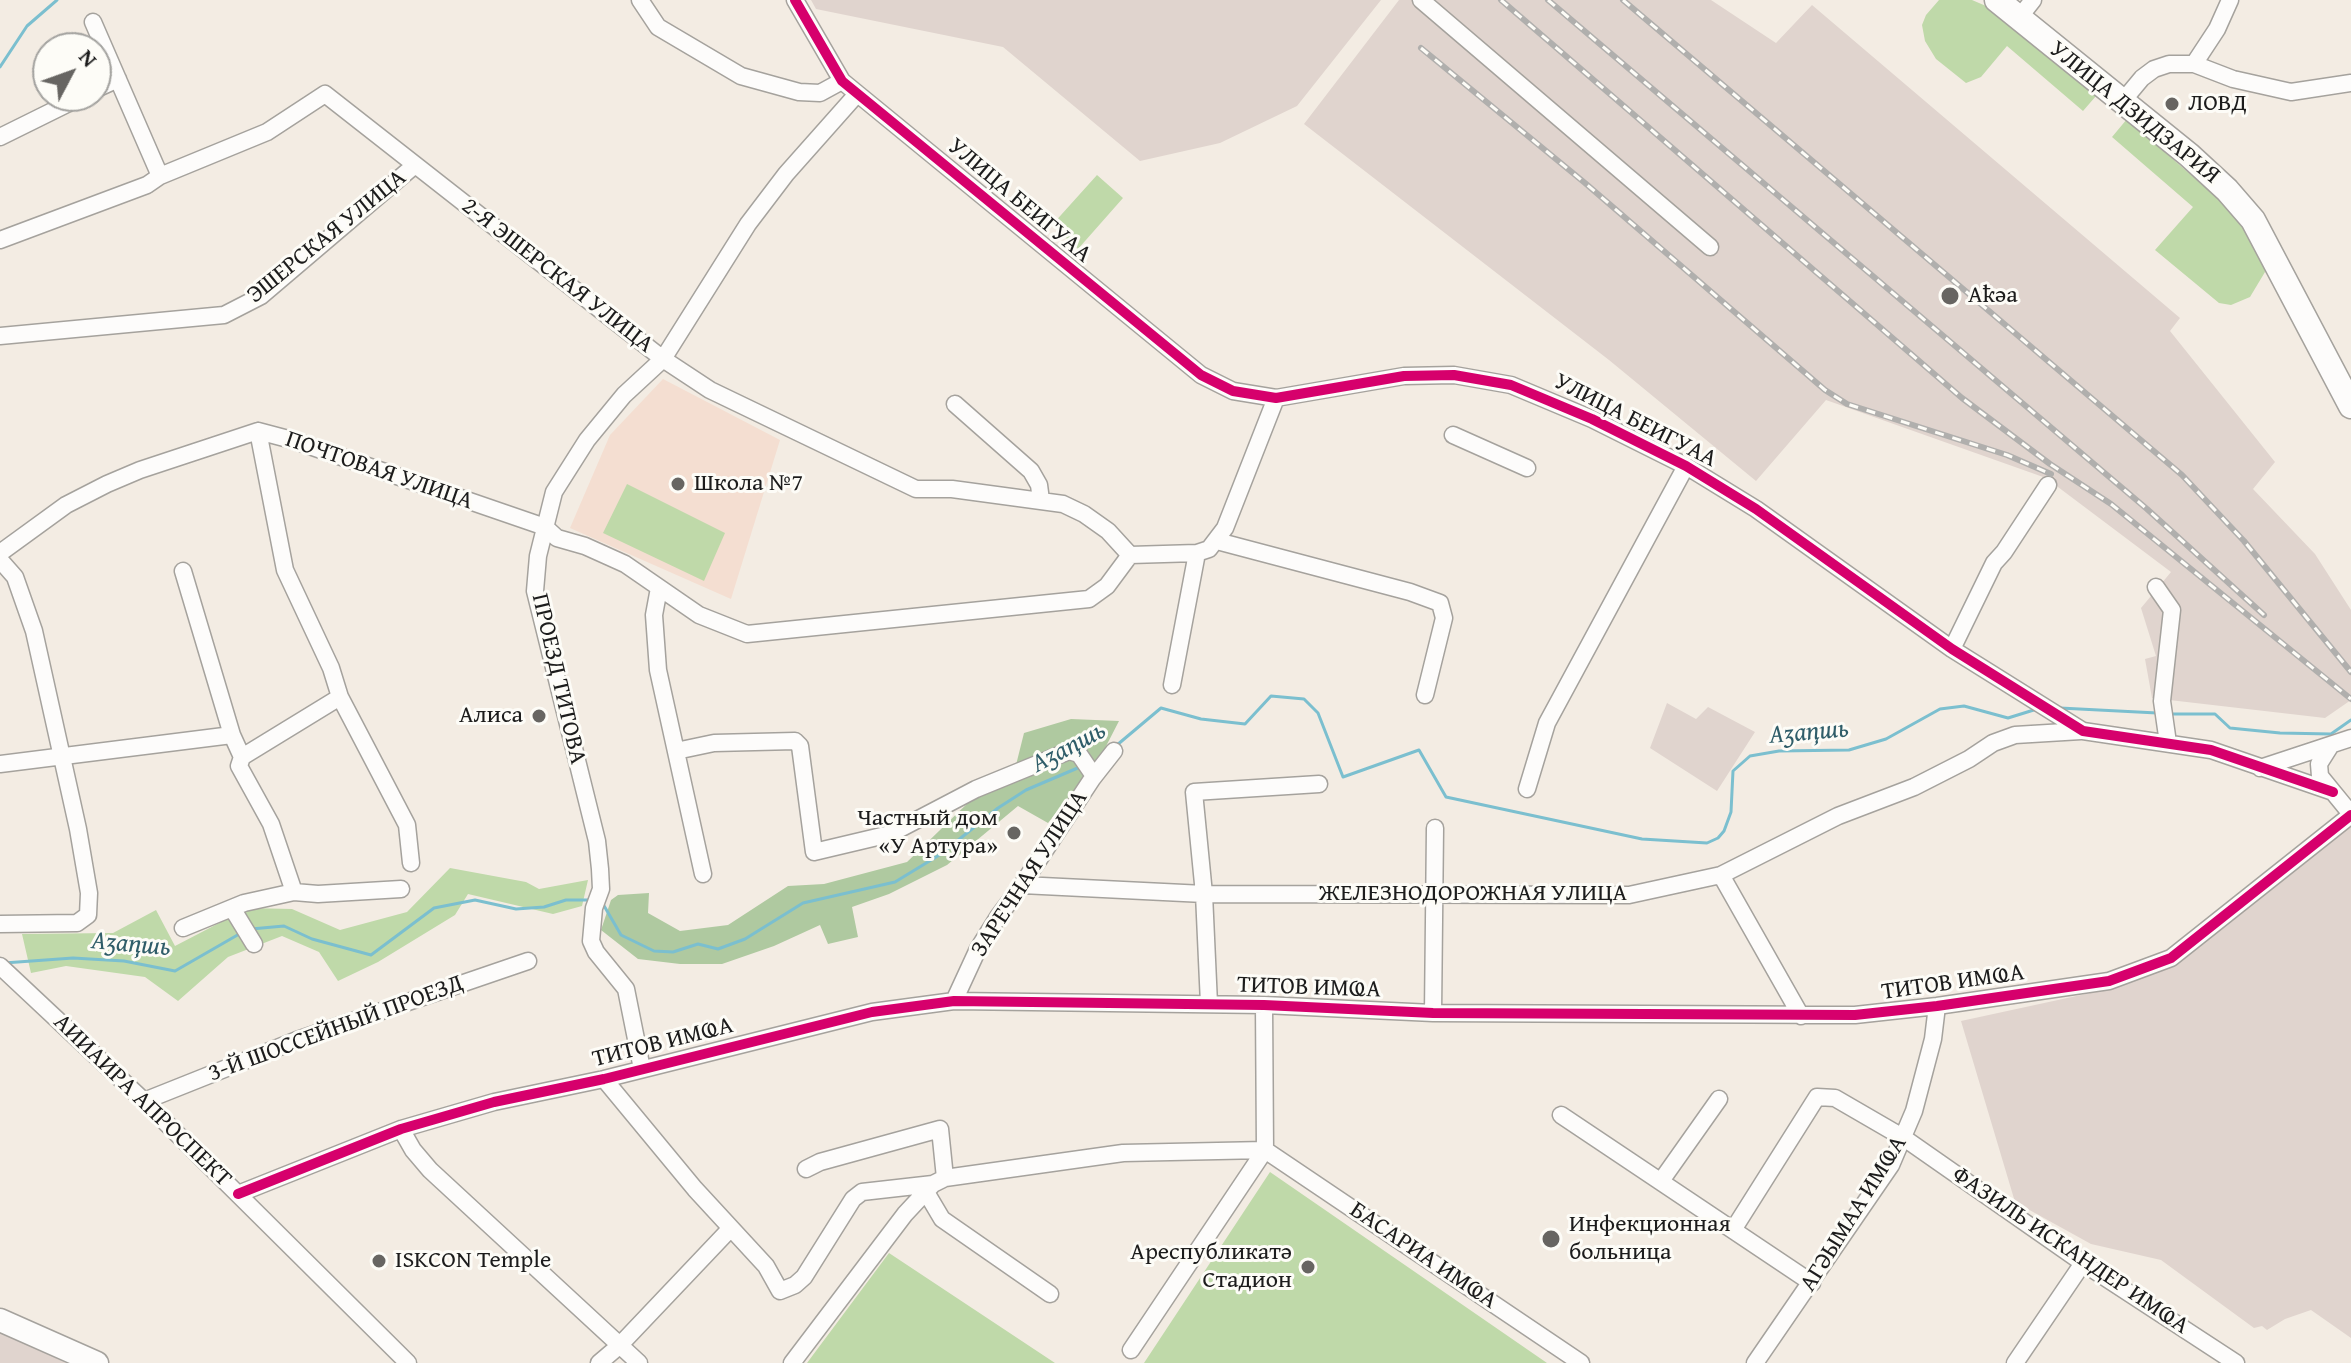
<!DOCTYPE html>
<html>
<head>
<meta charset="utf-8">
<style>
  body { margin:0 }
  #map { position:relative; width:2351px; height:1363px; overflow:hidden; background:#f3ece3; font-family:"Gentium Book Plus",serif }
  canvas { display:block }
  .north { position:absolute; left:32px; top:32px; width:80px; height:80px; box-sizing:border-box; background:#fdfcf7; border:2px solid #a3a29f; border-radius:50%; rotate:49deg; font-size:22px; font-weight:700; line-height:32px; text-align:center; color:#1c1c1c }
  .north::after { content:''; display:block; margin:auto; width:28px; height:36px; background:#676562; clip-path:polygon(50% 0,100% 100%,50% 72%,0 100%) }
</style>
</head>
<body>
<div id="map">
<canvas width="2351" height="1363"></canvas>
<div class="north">N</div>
</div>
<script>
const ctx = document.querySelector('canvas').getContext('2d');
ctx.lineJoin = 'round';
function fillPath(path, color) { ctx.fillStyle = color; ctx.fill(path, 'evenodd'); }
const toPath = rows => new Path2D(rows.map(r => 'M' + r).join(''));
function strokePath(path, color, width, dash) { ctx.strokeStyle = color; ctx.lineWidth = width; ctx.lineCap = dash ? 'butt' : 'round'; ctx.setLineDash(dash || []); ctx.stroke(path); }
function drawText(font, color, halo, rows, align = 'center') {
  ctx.font = font + ' "Gentium Book Plus",serif'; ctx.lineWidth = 6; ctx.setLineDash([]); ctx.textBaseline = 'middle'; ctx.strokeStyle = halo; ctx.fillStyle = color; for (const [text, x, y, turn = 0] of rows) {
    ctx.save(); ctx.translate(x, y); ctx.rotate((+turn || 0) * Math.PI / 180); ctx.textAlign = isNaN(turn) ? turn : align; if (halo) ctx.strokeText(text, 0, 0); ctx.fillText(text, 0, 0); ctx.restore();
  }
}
const built = toPath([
  [663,379,780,440,731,599,570,528,610,435]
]);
const industrial = toPath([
  [811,0,1381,0,1297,106,1220,143,1140,161,1003,47,816,9],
  [1399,0,1711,0,1776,43,1812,5,2180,318,2170,331,2275,462,2253,489,2315,554,2351,610,2351,700,2325,718,2152,698,2145,659,2156,656,2141,608,2171,572,2046,478,1826,400,1756,481,1609,360,1304,124],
  [1667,703,1696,719,1708,707,1755,732,1717,791,1650,748],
  [2348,825,2351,828,2351,1338,2311,1310,2285,1319,2267,1330,2262,1326,2254,1328,2161,1260,2091,1244,2015,1202,1961,1021,2118,987,2177,965],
  [0,1332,21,1340,66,1363,0,1363]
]);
const green = toPath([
  [1939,0,1972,0,1986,6,2096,96,2083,111,2007,46,1981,77,1966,83,1936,59,1925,41,1922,25,1926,15],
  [2127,119,2223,203,2245,229,2264,258,2265,272,2250,297,2231,305,2219,303,2155,250,2193,207,2112,137],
  [1097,175,1123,198,1078,249,1052,225],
  [627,484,725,533,704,581,603,533],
  [450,868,526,882,539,889,588,880,582,906,553,914,468,894,455,915,378,962,338,981,319,952,282,936,228,957,178,1001,145,977,66,966,31,973,22,934,113,933,156,910,175,946,248,908,292,909,340,930,407,912],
  [1270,1172,1547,1363,1144,1363],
  [889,1253,1055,1363,807,1363]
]);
const forest = toPath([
  [1071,719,1119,721,1101,756,1048,823,1018,806,947,865,889,894,852,907,858,937,828,944,820,925,774,946,722,964,680,964,638,959,601,930,611,900,618,895,649,893,648,913,680,931,728,925,788,886,824,884,907,862,972,799,1013,777,1024,733]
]);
const stream = toPath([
  [0,67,27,26,57,0],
  [2060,708,2157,713],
  [2168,714,2215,714,2230,728,2280,733,2331,734,2351,720],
  [1117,745,1161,708,1201,719,1245,724,1271,696,1304,699,1318,713,1343,777,1419,750,1446,797,1642,839,1707,843,1718,838,1724,831,1731,812,1733,771,1750,756,1779,751,1849,750,1886,739,1940,709,1964,706,2008,718,2037,709],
  [603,904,621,935,654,951,673,952,698,944,718,949,745,939,803,903,895,882,941,854,998,808,1026,790,1080,767],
  [251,929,284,926,312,939,371,955,434,908,475,900,516,909,544,907,566,900,592,900],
  [4,963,73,958,124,961,175,971,241,933]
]);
const minor = toPath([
  [640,0,658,27,741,76,799,92,820,93,842,81],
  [795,0,842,81,1201,375,1233,391,1276,398,1404,376,1454,375,1511,385,1592,419,1686,466,1756,509,1952,649,2083,731,2211,750,2333,792],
  [1421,0,1710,247],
  [2018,19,2033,0],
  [93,22,160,176],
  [2194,64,2233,79,2291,92,2351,83],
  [96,89,118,79],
  [2122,102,2142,78,2154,69,2169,64,2194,64,2217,29,2230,0],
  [0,137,83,96],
  [0,240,147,185,160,176,267,132,325,94,663,359,710,390,916,489,952,489,1063,504,1084,514,1108,531,1130,555],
  [0,336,224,315,261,296,415,165],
  [955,404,1031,471,1039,485,1041,500],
  [258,431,285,570,331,668,340,697,407,825,411,863],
  [1453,435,1527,468],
  [1217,541,1410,592,1440,603,1444,618,1425,695],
  [0,553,66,505,107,484,140,470,258,431,292,440,545,527,557,538,585,546,625,564,699,615,747,634,1089,599,1107,586,1130,555,1197,553],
  [0,560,15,577,34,631,78,829,89,893,88,915,77,923,0,924],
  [183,571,232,735],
  [2156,587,2172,610,2162,701,2168,743],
  [659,588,654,615,658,670,703,874],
  [1952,649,1994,563,2004,552,2048,485],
  [1172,685,1197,553,1209,549,1225,528,1276,398],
  [2331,745,2319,764,2320,776,2351,814],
  [676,751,714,743,795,741,800,746,814,852,890,834,976,789,1069,751,1079,754,1094,776],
  [242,757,239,766,271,824,294,892],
  [0,764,232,735,242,757,340,697],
  [2260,768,2351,738],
  [1527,789,1547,723,1686,466],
  [1721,875,1801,1016],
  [1022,885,1204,894,1629,895,1721,875,1838,816,1914,787,1969,759,1993,743,2015,735,2081,731],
  [232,908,254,944],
  [183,928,244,903,294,892,318,894,401,889],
  [0,966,144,1101,408,1363],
  [954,1001,978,949,998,917,1022,885,1092,779,1114,751],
  [1209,1004,1204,894,1194,792,1319,784],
  [1433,1013,1435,828],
  [642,1069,626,989,596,952,591,941,594,908,601,889,600,869,597,841,535,591,538,556,554,492,587,440,624,395,663,359,748,224,786,174,857,94],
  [604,1079,695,1189,766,1266,780,1291,795,1285,804,1277,853,1199,862,1192,933,1184],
  [144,1101,297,1040,528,961],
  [1561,1115,1812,1283],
  [401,1129,413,1150,430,1170,639,1363],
  [1265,1150,1581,1363],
  [806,1169,820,1162,940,1129,945,1178],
  [1661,1181,1719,1099],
  [926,1192,942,1219,1050,1294],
  [238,1194,401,1129,494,1102,604,1079,872,1012,954,1001,1264,1005,1433,1013,1855,1015,1937,1006,2109,981,2171,958,2351,815],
  [1733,1230,1817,1097,1835,1098,1904,1138,2083,1263,2236,1363],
  [1131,1350,1265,1150,1264,1005],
  [599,1363,619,1346,731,1228],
  [792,1363,905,1214,933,1184,945,1178,1123,1153,1265,1150],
  [1755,1363,1891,1165,1914,1111,1933,1039,1937,1006],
  [2015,1363,2083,1263]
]);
const major = toPath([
  [0,1320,97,1363]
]);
const highway = toPath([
  [1997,0,2189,155,2227,190,2253,220,2351,406]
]);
const rail = toPath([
  [1501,0,1962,398,2050,464,2111,504,2351,699],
  [1548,0,2147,509,2264,615],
  [1623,0,2182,475,2244,541,2351,672],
  [1421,48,1585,183,1825,390,1847,404,2007,455,2051,474]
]);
const cycleway = toPath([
  [795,0,842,81,1201,375,1233,391,1276,398,1404,376,1454,375,1511,385,1592,419,1686,466,1756,509,1952,649,2083,731,2211,750,2333,792],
  [238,1194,401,1129,494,1102,604,1079,872,1012,954,1001,1264,1005,1433,1013,1855,1015,1937,1006,2109,981,2171,958,2351,815]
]);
const markers = [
  [2172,104,8,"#676562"],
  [1950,296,10,"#676562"],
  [678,484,8,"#676562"],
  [539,716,8,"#676562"],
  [1014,833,8,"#676562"],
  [1551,1239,10,"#676562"],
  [379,1261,8,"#676562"],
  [1308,1267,8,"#676562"]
];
const poiNames = [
  ["ЛОВД",2188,104],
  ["Аҟəа",1968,296],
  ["Школа №7",694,484],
  ["Алиса",523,716,"right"],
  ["Частный дом",998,819,"right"],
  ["«У Артура»",998,847,"right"],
  ["Инфекционная",1569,1225],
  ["больница",1569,1253],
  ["Ареспубликатә",1292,1253,"right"],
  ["Стадион",1292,1281,"right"],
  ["ISKCON Temple",395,1261]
];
const streetNames = [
  ["УЛИЦА ДЗИДЗАРИЯ",2134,113,39],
  ["УЛИЦА БЕИГУАА",1019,201,40],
  ["ЭШЕРСКАЯ УЛИЦА",327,237,-39],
  ["2-Я ЭШЕРСКАЯ УЛИЦА",557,276,38],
  ["УЛИЦА БЕИГУАА",1635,421,27],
  ["ПОЧТОВАЯ УЛИЦА",379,471,19],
  ["ПРОЕЗД ТИТОВА",558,679,77],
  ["ЗАРЕЧНАЯ УЛИЦА",1030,874,-57],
  ["ЖЕЛЕЗНОДОРОЖНАЯ УЛИЦА",1473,894],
  ["ТИТОВ ИМҨА",1953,983,-8],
  ["ТИТОВ ИМҨА",1309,988,2],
  ["3-Й ШОССЕЙНЫЙ ПРОЕЗД",336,1029,-20],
  ["ТИТОВ ИМҨА",663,1043,-14],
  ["АИИАИРА АПРОСПЕКТ",142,1101,44],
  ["АГӘЫМАА ИМҨА",1854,1214,-58],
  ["ФАЗИЛЬ ИСКАНДЕР ИМҨА",2070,1251,34],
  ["БАСАРИА ИМҨА",1423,1256,34]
];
const waterNames = [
  ["Аӡаԥшь",1809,733,-5],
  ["Аӡаԥшь",1069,748,-28],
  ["Аӡаԥшь",131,945,5]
];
fillPath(built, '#f4ded1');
fillPath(industrial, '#e0d4ce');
fillPath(green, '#bfd9a9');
fillPath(forest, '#afc9a0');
strokePath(stream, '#7bbfcf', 3);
strokePath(minor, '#a5a29d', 19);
strokePath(major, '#a5a29d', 25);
strokePath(highway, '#a5a29d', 27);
strokePath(minor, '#fdfcfb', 16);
strokePath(major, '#fdfcfb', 22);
strokePath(highway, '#fdfcfb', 24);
strokePath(rail, '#b0afad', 6);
strokePath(rail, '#fdfcf7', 3, [9]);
strokePath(cycleway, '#d6006c', 10);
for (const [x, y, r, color] of markers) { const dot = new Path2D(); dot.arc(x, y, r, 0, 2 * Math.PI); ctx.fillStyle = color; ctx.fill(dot); strokePath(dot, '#fdfcf7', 3); }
drawText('24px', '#1c1c1c', '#fdfcf7', poiNames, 'left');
drawText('24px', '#1c1c1c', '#fdfcf7', streetNames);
drawText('italic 26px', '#2f5d69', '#fdfcf7', waterNames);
</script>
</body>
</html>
